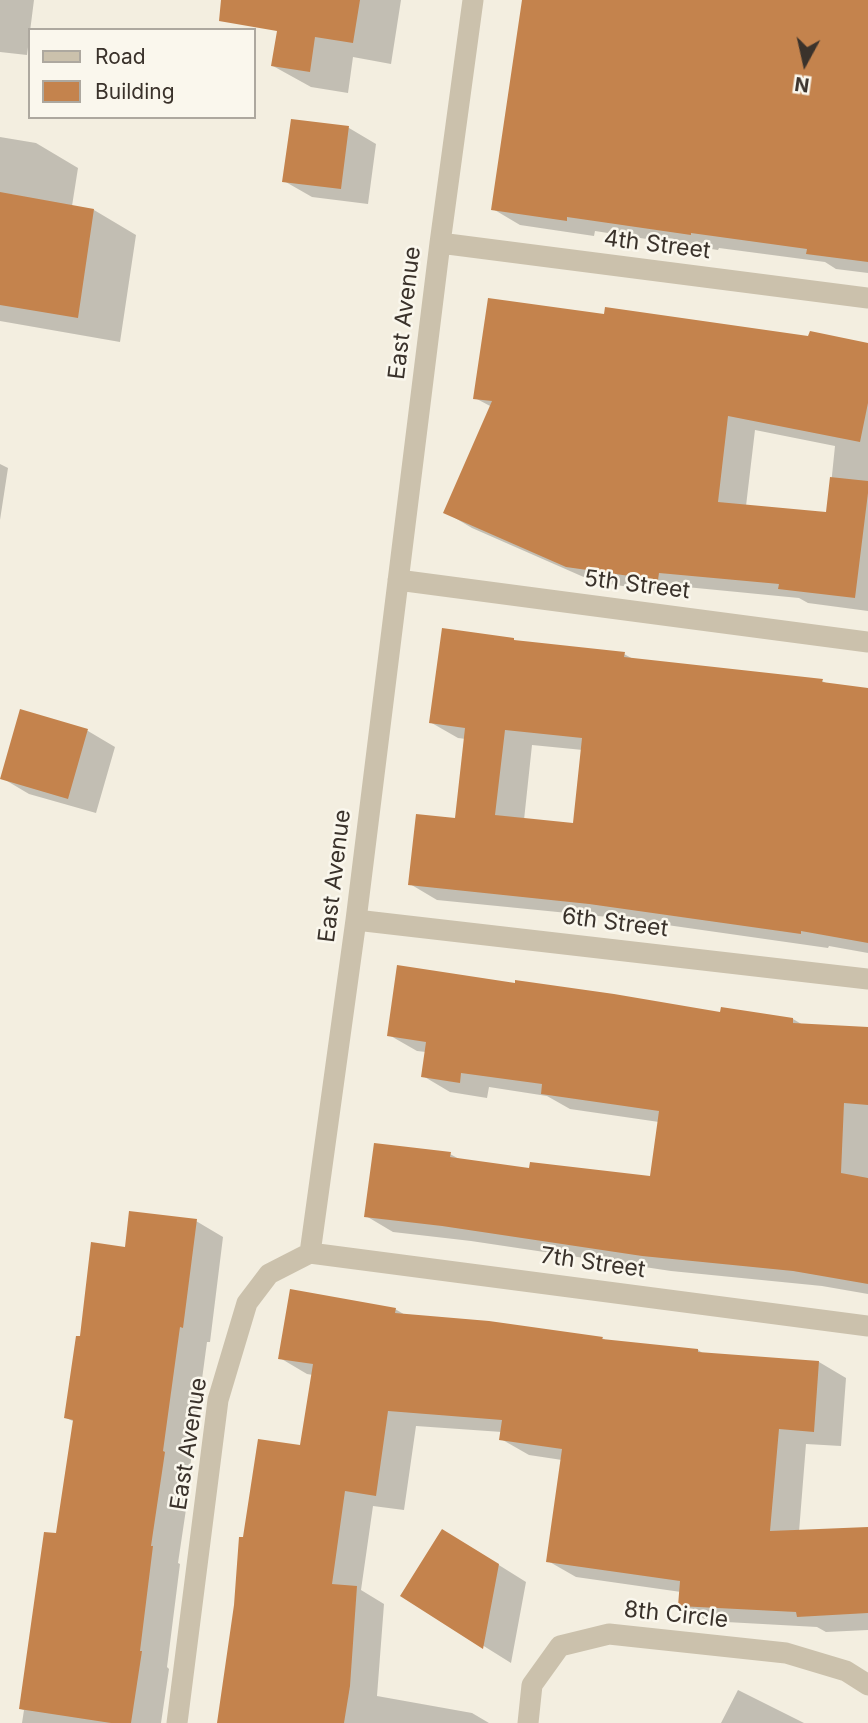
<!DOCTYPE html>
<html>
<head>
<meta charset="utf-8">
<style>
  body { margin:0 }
  #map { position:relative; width:868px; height:1723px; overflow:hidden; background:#f3eee0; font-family:Inter,sans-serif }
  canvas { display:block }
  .legend { position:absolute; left:28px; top:28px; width:228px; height:91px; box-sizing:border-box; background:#faf7ed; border:2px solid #ada89f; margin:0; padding:9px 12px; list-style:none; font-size:21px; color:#3a322b }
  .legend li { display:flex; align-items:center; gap:14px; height:35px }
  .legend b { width:35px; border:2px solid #ada89f }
  .north { position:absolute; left:770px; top:28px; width:70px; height:70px; -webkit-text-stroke:5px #faf7ed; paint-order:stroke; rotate:188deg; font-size:19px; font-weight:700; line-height:28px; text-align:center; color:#3a322b }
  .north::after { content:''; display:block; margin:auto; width:24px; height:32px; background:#3a322b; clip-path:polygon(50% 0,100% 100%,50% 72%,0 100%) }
</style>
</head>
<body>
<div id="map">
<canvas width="868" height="1723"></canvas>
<ul class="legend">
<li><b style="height:9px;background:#cbc1ac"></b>Road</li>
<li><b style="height:19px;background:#c4834d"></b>Building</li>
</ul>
<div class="north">N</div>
</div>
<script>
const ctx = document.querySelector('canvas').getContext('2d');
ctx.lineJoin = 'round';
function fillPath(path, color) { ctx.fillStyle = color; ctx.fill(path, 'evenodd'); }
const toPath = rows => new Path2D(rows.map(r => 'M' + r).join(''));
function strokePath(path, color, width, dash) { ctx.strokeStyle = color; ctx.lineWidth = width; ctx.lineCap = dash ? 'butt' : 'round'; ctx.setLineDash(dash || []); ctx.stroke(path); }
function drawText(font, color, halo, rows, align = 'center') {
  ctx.font = font + ' Inter,sans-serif'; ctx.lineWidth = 5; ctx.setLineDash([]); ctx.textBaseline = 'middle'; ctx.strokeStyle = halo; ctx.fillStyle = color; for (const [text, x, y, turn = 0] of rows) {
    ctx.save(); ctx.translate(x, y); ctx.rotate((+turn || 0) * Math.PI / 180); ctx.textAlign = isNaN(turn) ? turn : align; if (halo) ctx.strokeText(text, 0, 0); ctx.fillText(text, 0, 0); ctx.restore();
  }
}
const shadow = toPath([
  [0,0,34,0,27,55,0,52],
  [283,0,401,0,391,64,353,57,348,93,311,87,273,66],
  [523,0,853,0,868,2,868,273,836,269,825,262,719,248,718,250,595,231,594,236,520,225,493,209],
  [293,121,349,128,376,144,368,204,312,197,284,181],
  [0,137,36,143,78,168,72,206,94,210,136,235,120,342,0,321],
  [606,316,868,345,868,611,808,603,799,598,686,587,685,595,595,582,472,528,445,512,492,407,475,398],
  [755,430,835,446,828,514,746,506],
  [0,464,8,468,0,520],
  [517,642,624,654,635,660,822,681,828,684,868,689,868,953,829,946,828,948,618,918,437,900,410,884,456,820,466,739,458,738,430,722],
  [532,745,583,750,575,825,524,820],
  [21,712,88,731,115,747,96,813,29,794,2,778],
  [722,1014,793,1019,803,1025,868,1028,868,1294,822,1286,671,1271,471,1241,393,1232,366,1216,450,1154,461,1160,530,1170,652,1178,659,1122,570,1109,547,1096,489,1087,487,1098,450,1092,423,1076,426,1052,417,1051,389,1035],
  [196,1221,223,1237,210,1342,207,1342,190,1468,192,1469,178,1563,180,1564,167,1667,169,1669,161,1723,22,1723,24,1710,21,1709,58,1535,75,1422,66,1418,81,1338,126,1249],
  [395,1309,407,1316,602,1338,607,1341,698,1350,704,1354,819,1362,846,1378,841,1446,806,1444,799,1532,868,1528,868,1630,826,1632,817,1627,708,1621,680,1605,681,1592,576,1577,548,1561,562,1460,529,1455,501,1439,502,1432,416,1426,404,1510,373,1506,361,1590,384,1604,377,1696,472,1713,489,1723,219,1723,245,1539,301,1447,313,1375,307,1374,280,1358],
  [470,1547,526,1582,511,1663,402,1595],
  [738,1690,804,1723,805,1723,721,1723]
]);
const building = toPath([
  [221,0,360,0,353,43,315,37,310,72,271,66,277,31,219,21],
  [522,0,868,0,868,262,806,254,807,249,691,233,691,235,567,217,567,221,491,210],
  [291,119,349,126,341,189,282,182],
  [0,192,94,209,78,318,0,305],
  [488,298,604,314,605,307,808,336,810,331,868,343,868,403,860,442,728,416,718,502,826,512,830,477,868,481,868,493,855,598,778,589,779,584,659,573,658,580,566,567,443,513,492,401,473,399],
  [442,628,514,638,514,640,625,652,624,657,823,679,822,682,868,688,868,943,801,931,801,934,589,904,408,885,416,814,455,818,465,728,429,723],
  [505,730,582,738,573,823,495,815],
  [20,709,88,729,68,799,0,779],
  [397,965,515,983,515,980,614,994,720,1012,721,1007,793,1018,793,1023,868,1027,868,1105,844,1103,841,1173,868,1178,868,1284,793,1271,642,1256,442,1226,364,1217,374,1143,451,1152,450,1157,529,1168,530,1162,650,1176,659,1111,541,1094,542,1084,461,1073,460,1083,421,1077,426,1042,387,1036],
  [129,1211,197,1219,183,1328,180,1327,163,1451,165,1452,151,1546,153,1546,140,1651,142,1651,131,1723,111,1723,19,1709,44,1532,56,1533,73,1420,64,1418,76,1336,80,1336,91,1242,125,1247],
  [290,1289,396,1308,395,1313,489,1321,603,1337,602,1339,698,1349,698,1352,819,1361,814,1432,779,1429,770,1531,868,1527,868,1613,797,1617,796,1612,678,1606,680,1581,546,1562,562,1449,499,1440,502,1420,388,1411,376,1496,345,1491,332,1584,357,1586,350,1686,344,1723,217,1723,234,1605,239,1537,243,1537,258,1439,300,1445,313,1364,278,1359],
  [442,1529,499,1564,483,1649,400,1596]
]);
const minor = toPath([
  [440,243,868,298],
  [398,580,868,642],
  [356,920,868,979],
  [310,1253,356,920,440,243,473,0],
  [310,1253,868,1326],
  [177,1723,218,1400,247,1303,269,1274,310,1253],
  [528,1723,532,1685,560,1646,609,1634,786,1653,846,1671,868,1685]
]);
const streetNames = [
  ["4th Street",657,245,7],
  ["East Avenue",405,313,-83],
  ["5th Street",637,585,7],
  ["East Avenue",335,876,-83],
  ["6th Street",615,923,7],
  ["7th Street",593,1263,8],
  ["East Avenue",189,1444,-81],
  ["8th Circle",676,1615,6]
];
fillPath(shadow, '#0003');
fillPath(building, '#c4834d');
strokePath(minor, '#cbc1ac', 21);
drawText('23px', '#3a322b', '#faf7ed', streetNames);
</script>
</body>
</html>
